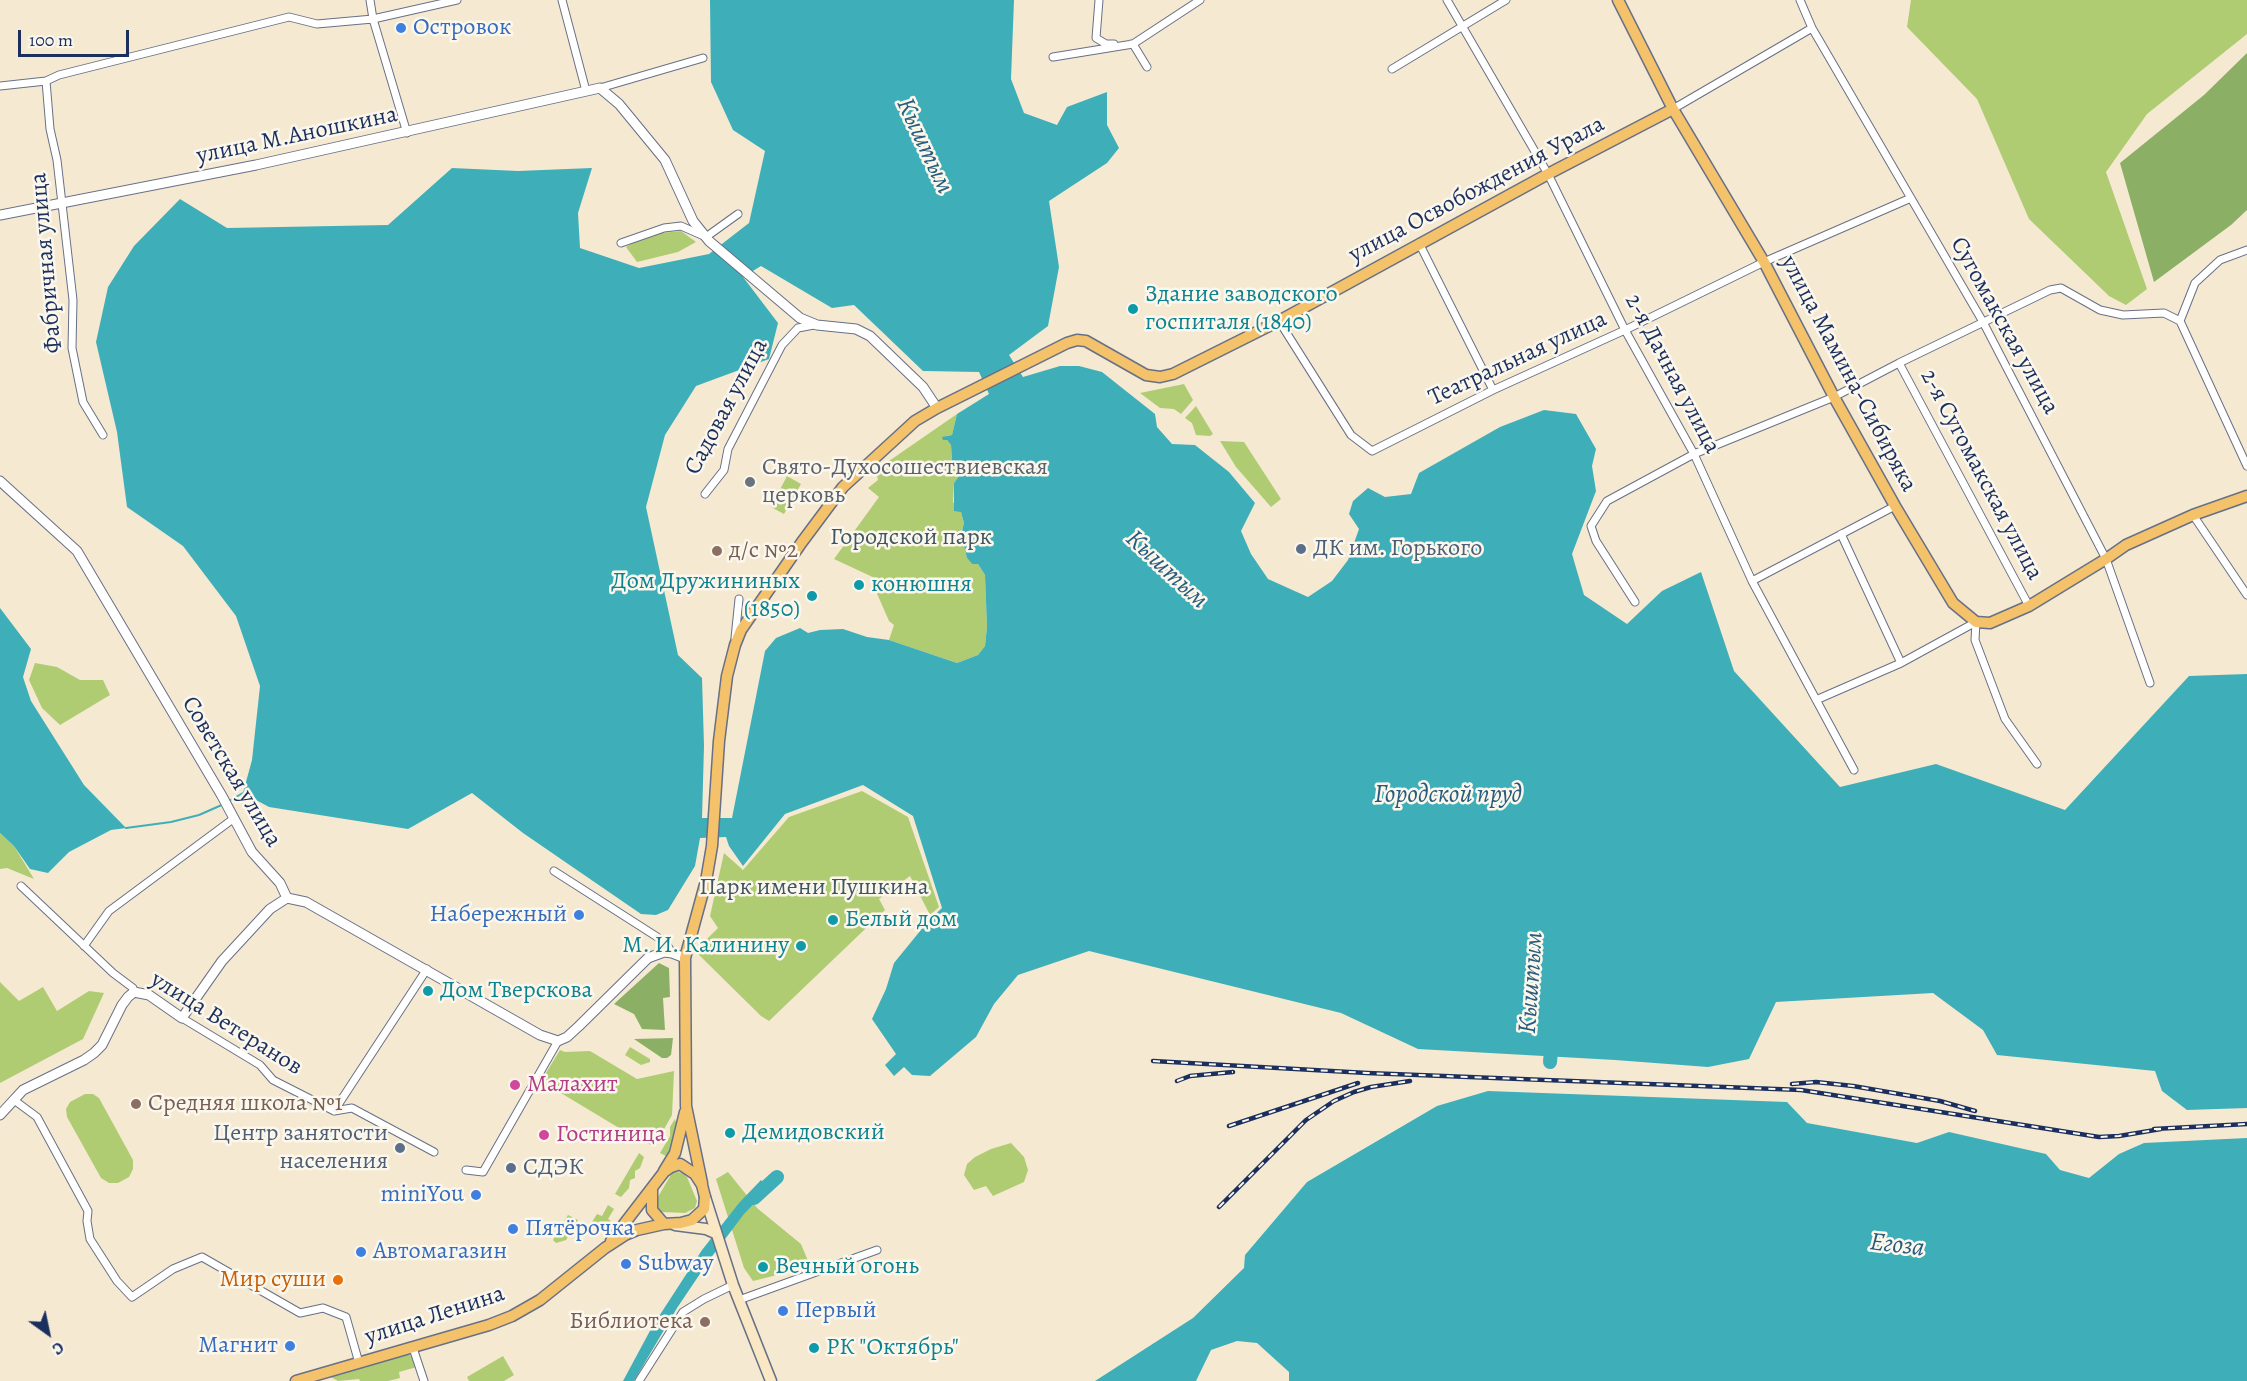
<!DOCTYPE html>
<html>
<head>
<meta charset="utf-8">
<style>
  body { margin:0 }
  #map { position:relative; width:2247px; height:1381px; overflow:hidden; background:#f5e9d2; font-family:Alegreya,serif }
  canvas { display:block }
  .north { position:absolute; left:18px; top:1303px; width:60px; height:60px; -webkit-text-stroke:4px #fbf7ec; paint-order:stroke; rotate:147deg; font-size:16px; font-weight:700; line-height:24px; text-align:center; color:#1b2f5e }
  .north::after { content:''; display:block; margin:auto; width:21px; height:27px; background:#1b2f5e; clip-path:polygon(50% 0,100% 100%,50% 72%,0 100%) }
  .scale { position:absolute; left:18px; top:30px; width:111px; height:27px; box-sizing:border-box; border:3px solid #1b2f5e; border-top:0; padding-left:8px; font-size:18px; line-height:21px; white-space:nowrap; color:#1b2f5e; -webkit-text-stroke:4px #fbf7ec; paint-order:stroke }
</style>
</head>
<body>
<div id="map">
<canvas width="2247" height="1381"></canvas>
<div class="north">С</div>
<div class="scale">100 m</div>
</div>
<script>
const ctx = document.querySelector('canvas').getContext('2d');
ctx.lineJoin = 'round';
function fillPath(path, color) { ctx.fillStyle = color; ctx.fill(path, 'evenodd'); }
const toPath = rows => new Path2D(rows.map(r => 'M' + r).join(''));
function strokePath(path, color, width, dash) { ctx.strokeStyle = color; ctx.lineWidth = width; ctx.lineCap = dash ? 'butt' : 'round'; ctx.setLineDash(dash || []); ctx.stroke(path); }
function drawText(font, color, halo, rows, align = 'center') {
  ctx.font = font + ' Alegreya,serif'; ctx.lineWidth = 5; ctx.setLineDash([]); ctx.textBaseline = 'middle'; ctx.strokeStyle = halo; ctx.fillStyle = color; for (const [text, x, y, turn = 0] of rows) {
    ctx.save(); ctx.translate(x, y); ctx.rotate((+turn || 0) * Math.PI / 180); ctx.textAlign = isNaN(turn) ? turn : align; if (halo) ctx.strokeText(text, 0, 0); ctx.fillText(text, 0, 0); ctx.restore();
  }
}
const green = toPath([
  [1911,0,2247,0,2247,34,2147,114,2106,172,2147,289,2126,305,2109,296,2029,219,1977,99,1907,27],
  [681,231,696,242,678,252,637,262,626,247,634,242,661,233],
  [1184,384,1193,400,1181,414,1174,409,1160,408,1140,393],
  [1196,406,1213,434,1210,436,1196,435,1192,423,1185,418],
  [957,414,952,435,946,436,943,440,947,440,951,445,952,460,959,476,954,483,953,502,961,512,964,523,961,535,967,558,972,564,978,564,985,575,987,627,985,646,978,655,957,663,889,640,894,625,889,621,875,589,879,580,834,559,879,497,868,488,878,480,876,470],
  [1220,441,1244,442,1281,499,1271,507,1236,467],
  [787,476,801,484,784,514,771,507],
  [35,663,57,667,80,680,103,680,110,695,60,725,42,708,29,680],
  [862,791,908,817,939,907,930,915,910,876,879,899,885,910,769,1021,761,1016,695,951,718,928,710,916,724,853,743,870,789,817],
  [0,833,14,846,34,879,7,868,0,869],
  [0,982,19,1001,43,987,57,1011,89,991,104,993,83,1039,0,1083],
  [630,1047,650,1059,650,1062,641,1065,625,1055],
  [560,1050,565,1052,590,1051,637,1079,674,1071,672,1115,654,1147,630,1133,623,1144,618,1141,624,1131,541,1081],
  [85,1094,93,1094,99,1098,133,1160,133,1169,129,1177,118,1183,109,1183,101,1178,67,1117,66,1109,70,1102],
  [675,1119,677,1126,675,1140,666,1156,660,1153,670,1136,670,1127],
  [1011,1143,1024,1157,1028,1170,1024,1182,993,1196,986,1186,974,1190,964,1175,967,1164,975,1157,991,1149],
  [639,1153,644,1157,640,1168,635,1171,635,1178,630,1180,629,1188,621,1197,615,1194],
  [677,1172,683,1173,687,1177,697,1201,695,1208,685,1213,661,1212,657,1210,655,1202,672,1173],
  [728,1172,757,1208,801,1244,808,1261,777,1275,753,1281,744,1268,716,1179],
  [608,1205,614,1209,608,1219,611,1221,609,1224,601,1227,592,1222,597,1214,602,1216],
  [568,1215,578,1220,566,1240,556,1243,553,1240],
  [407,1354,412,1356,417,1367,399,1372,400,1378,388,1381,360,1381,359,1379,338,1381,329,1376],
  [503,1356,514,1375,504,1381,469,1381,467,1377]
]);
const forest = toPath([
  [2247,53,2247,210,2231,225,2154,282,2120,163,2204,95],
  [659,963,669,968,670,997,663,998,665,1030,642,1029,634,1014,614,1004],
  [673,1038,671,1055,667,1058,662,1058,634,1039]
]);
const water = toPath([
  [710,0,1014,0,1011,79,1024,113,1057,125,1067,107,1107,92,1107,125,1119,148,1107,163,1049,201,1059,267,1048,326,1009,355,1023,377,1060,366,1079,366,1102,372,1155,414,1157,427,1172,444,1195,445,1229,472,1255,503,1241,531,1251,554,1268,579,1308,597,1332,581,1348,560,1359,529,1349,514,1353,501,1368,488,1385,497,1411,494,1419,473,1500,427,1544,410,1576,414,1596,449,1592,466,1596,491,1572,554,1584,595,1627,624,1662,591,1701,572,1734,671,1840,787,1936,764,2065,810,2189,676,2247,674,2247,1108,2187,1110,2162,1091,2155,1071,1997,1055,1983,1030,1933,993,1776,1002,1749,1059,1708,1067,1615,1060,1418,1049,1341,1013,1089,951,1018,975,994,1004,976,1037,930,1076,912,1075,904,1067,894,1076,885,1065,896,1054,872,1019,886,989,894,963,929,920,942,908,913,816,863,785,785,814,743,866,729,846,726,837,700,838,695,866,668,910,656,915,641,914,523,833,472,793,408,829,269,807,243,793,252,760,260,686,236,616,183,546,127,507,117,432,96,342,108,287,134,246,180,199,227,228,388,225,452,168,518,171,592,168,578,213,580,248,639,268,709,254,749,223,765,151,733,130,711,82],
  [761,266,832,308,854,305,923,371,979,372,989,394,957,414,952,435,942,437,943,440,947,440,951,445,952,460,959,476,954,483,954,511,961,512,964,523,961,535,967,558,972,564,978,564,985,575,987,627,985,646,978,655,957,663,889,640,867,637,843,629,820,630,808,633,800,628,776,638,765,651,732,818,702,818,704,746,702,678,678,655,646,507,665,435,696,386,769,359,778,323,743,277],
  [0,608,31,649,23,677,31,701,84,785,126,828,111,830,69,852,48,873,30,869,14,846,0,833],
  [1488,1091,1787,1102,1807,1123,1917,1143,1949,1132,2046,1154,2060,1170,2089,1178,2119,1154,2144,1143,2247,1138,2247,1381,1289,1381,1289,1372,1257,1343,1237,1341,1211,1350,1196,1381,1095,1381,1193,1318,1244,1268,1245,1255,1307,1182,1437,1106],
  [761,1180,768,1189,744,1214,710,1259,677,1308,634,1381,623,1381,652,1327,702,1250,739,1203]
]);
const stream = toPath([
  [229,801,243,793],
  [126,828,171,822,199,815,224,804]
]);
const river = toPath([
  [1550,1062,1552,1040],
  [754,1198,777,1177]
]);
const minor = toPath([
  [370,0,373,19,407,133],
  [562,0,586,91],
  [1099,0,1096,38,1106,44,1114,44],
  [1447,0,1548,174,1625,330,1694,454,1752,581,1854,770],
  [1800,0,1812,28,1983,322,2106,559,2150,683],
  [1131,44,1133,44,1147,67],
  [1053,57,1133,44,1200,0],
  [1392,69,1506,0],
  [46,81,50,129,57,160,73,300,72,348,83,402,103,435],
  [0,86,46,81,59,75,289,17,317,24,373,19,457,0],
  [600,88,703,58],
  [1673,109,1812,28],
  [621,243,664,228,681,226,706,237,738,214],
  [1419,243,1493,390],
  [1279,321,1351,435,1372,451,1493,390,1625,330,1764,262,1911,198],
  [2180,321,2247,466],
  [1899,363,2029,606],
  [705,494,724,470,728,449,782,345,798,328,814,325],
  [2193,515,2247,595],
  [1841,534,1901,663],
  [1752,581,1895,506],
  [1635,602,1596,541,1591,526,1607,501,1694,454,1834,397,1899,363,2050,290,2061,288,2100,310,2123,315,2164,313,2180,321,2195,283,2220,260,2247,250],
  [1976,622,1975,640,2005,719,2037,764],
  [735,638,739,599],
  [1816,700,1901,663,1976,622],
  [554,871,665,942,672,953],
  [21,886,113,973,133,988,134,992],
  [84,946,109,911,233,819],
  [182,1018,260,1065,273,1080,334,1111,352,1108,434,1152],
  [14,1100,37,1117,88,1211,87,1221,90,1239,117,1281,132,1297,173,1269,202,1257,300,1313,323,1308,346,1317,359,1363],
  [334,1111,427,969],
  [466,1170,483,1172,558,1041],
  [739,1300,877,1250],
  [413,1348,424,1381],
  [639,1381,683,1312,704,1299,733,1285]
]);
const tertiary = toPath([
  [0,215,256,165,600,88,619,104,665,160,693,221,709,241,800,318,817,325,856,329,870,336,923,387,937,408],
  [0,481,77,551,222,796,252,852,280,883,287,898],
  [287,898,306,902,540,1035,558,1041,567,1037,579,1026,648,958,664,952,672,953,685,958],
  [0,1115,23,1090,84,1060,94,1053,102,1045,122,1005,128,997,134,992,149,995,182,1018,222,961,270,909,287,898]
]);
const secondary = toPath([
  [705,1197,733,1285,771,1381],
  [675,1225,706,1229,715,1233]
]);
const primary = toPath([
  [1618,0,1673,109,1764,262,1834,397,1895,506,1953,603,1976,622,1990,623,2029,606,2106,559,2126,545,2193,515,2247,496],
  [664,1171,675,1153,685,1112],
  [702,1183,686,1106,685,958,706,881,712,846,719,741,727,676,735,645,741,630,802,542,843,487,915,421,937,408,1067,343,1077,340,1086,341,1146,375,1160,377,1173,374,1279,321,1548,174,1673,109],
  [611,1241,664,1172,671,1167,680,1164,695,1174,702,1185,705,1197,704,1209,692,1220,681,1223,664,1224,652,1210,652,1189],
  [296,1381,489,1325,512,1316,540,1300,605,1248,625,1235,637,1230,664,1224]
]);
const rail = toPath([
  [1153,1061,1367,1073,1801,1090,2099,1137,2119,1136,2161,1129],
  [1177,1081,1190,1076,1233,1072],
  [1792,1084,1816,1082,1853,1086,1940,1101,1975,1111],
  [1229,1126,1358,1083],
  [2154,1129,2247,1124],
  [1219,1207,1306,1120,1334,1101,1354,1092,1371,1087,1410,1081]
]);
const markers = [
  [401,28,6,"#3f7fe0"],
  [1133,309,6,"#0f9aa8"],
  [750,482,6,"#6b7280"],
  [1301,549,6,"#5c6f8a"],
  [717,551,6,"#8d6e63"],
  [859,585,6,"#0f9aa8"],
  [812,596,6,"#0f9aa8"],
  [579,915,6,"#3f7fe0"],
  [833,920,6,"#0f9aa8"],
  [801,946,6,"#0f9aa8"],
  [428,991,6,"#0f9aa8"],
  [515,1085,6,"#d1479c"],
  [136,1104,6,"#8d6e63"],
  [730,1133,6,"#0f9aa8"],
  [544,1135,6,"#d1479c"],
  [400,1148,6,"#5c6f8a"],
  [511,1168,6,"#5c6f8a"],
  [476,1195,6,"#3f7fe0"],
  [513,1229,6,"#3f7fe0"],
  [361,1252,6,"#3f7fe0"],
  [626,1264,6,"#3f7fe0"],
  [763,1267,6,"#0f9aa8"],
  [338,1280,6,"#e8710a"],
  [783,1311,6,"#3f7fe0"],
  [705,1322,6,"#8d6e63"],
  [290,1346,6,"#3f7fe0"],
  [814,1348,6,"#0f9aa8"]
];
const shopNames = [
  ["Островок",413,28],
  ["Набережный",567,915,"right"],
  ["miniYou",464,1195,"right"],
  ["Пятёрочка",525,1229],
  ["Автомагазин",373,1252],
  ["Subway",638,1264],
  ["Первый",795,1311],
  ["Магнит",278,1346,"right"]
];
const streetNames = [
  ["улица М.Аношкина",297,136,-12],
  ["улица Освобождения Урала",1477,190,-28],
  ["Фабричная улица",47,263,-95],
  ["Сугомакская улица",2004,326,61],
  ["Театральная улица",1518,359,-25],
  ["2-я Дачная улица",1672,374,62],
  ["улица Мамина-Сибиряка",1848,374,62],
  ["Садовая улица",727,407,-62],
  ["2-я Сугомакская улица",1981,475,62],
  ["Советская улица",231,772,59],
  ["улица Ветеранов",226,1024,32],
  ["улица Ленина",435,1316,-18]
];
const cultureNames = [
  ["Здание заводского",1145,295],
  ["госпиталя (1840)",1145,323],
  ["Дом Дружининых",800,582,"right"],
  ["(1850)",800,610,"right"],
  ["конюшня",871,585],
  ["Белый дом",845,920],
  ["М. И. Калинину",789,946,"right"],
  ["Дом Тверскова",440,991],
  ["Демидовский",742,1133],
  ["Вечный огонь",775,1267],
  ["РК \"Октябрь\"",826,1348]
];
const worshipNames = [
  ["Свято-Духосошествиевская",762,468],
  ["церковь",762,496]
];
const parkNames = [
  ["Городской парк",911,538],
  ["Парк имени Пушкина",814,888]
];
const serviceNames = [
  ["ДК им. Горького",1313,549],
  ["Центр занятости",388,1134,"right"],
  ["населения",388,1162,"right"],
  ["СДЭК",523,1168]
];
const educationNames = [
  ["д/с №2",729,551],
  ["Средняя школа №1",148,1104],
  ["Библиотека",693,1322,"right"]
];
const hotelNames = [
  ["Малахит",527,1085],
  ["Гостиница",556,1135]
];
const foodNames = [
  ["Мир суши",326,1280]
];
const waterNames = [
  ["Кыштым",924,146,65],
  ["Кыштым",1166,570,43],
  ["Городской пруд",1448,796],
  ["Кыштым",1532,983,-86],
  ["Егоза",1897,1246,7]
];
fillPath(green, '#afcc73');
fillPath(forest, '#8bb065');
fillPath(water, '#3eafb8');
strokePath(stream, '#3eafb8', 2);
strokePath(river, '#3eafb8', 14);
strokePath(minor, '#677087', 9);
strokePath(tertiary, '#677087', 11);
strokePath(secondary, '#677087', 13);
strokePath(primary, '#677087', 13);
strokePath(minor, '#fff', 7);
strokePath(tertiary, '#fff', 9);
strokePath(secondary, '#fae7c3', 10);
strokePath(primary, '#f3c26a', 10);
strokePath(rail, '#1b2f5e', 4.5);
strokePath(rail, '#fbf7ec', 2, [7]);
for (const [x, y, r, color] of markers) { const dot = new Path2D(); dot.arc(x, y, r, 0, 2 * Math.PI); ctx.fillStyle = color; ctx.fill(dot); strokePath(dot, '#fbf7ec', 2); }
drawText('24px', '#366cbe', '#fbf7ec', shopNames, 'left');
drawText('24px', '#1b2f5e', '#fbf7ec', streetNames);
drawText('24px', '#0d838f', '#fbf7ec', cultureNames, 'left');
drawText('24px', '#5b616d', '#fbf7ec', worshipNames, 'left');
drawText('24px', '#405663', '#fbf7ec', parkNames);
drawText('24px', '#4e5e75', '#fbf7ec', serviceNames, 'left');
drawText('24px', '#785e54', '#fbf7ec', educationNames, 'left');
drawText('24px', '#b23c85', '#fbf7ec', hotelNames, 'left');
drawText('24px', '#c56008', '#fbf7ec', foodNames, 'right');
drawText('italic 26px', '#275c7e', '#fbf7ec', waterNames);
</script>
</body>
</html>
